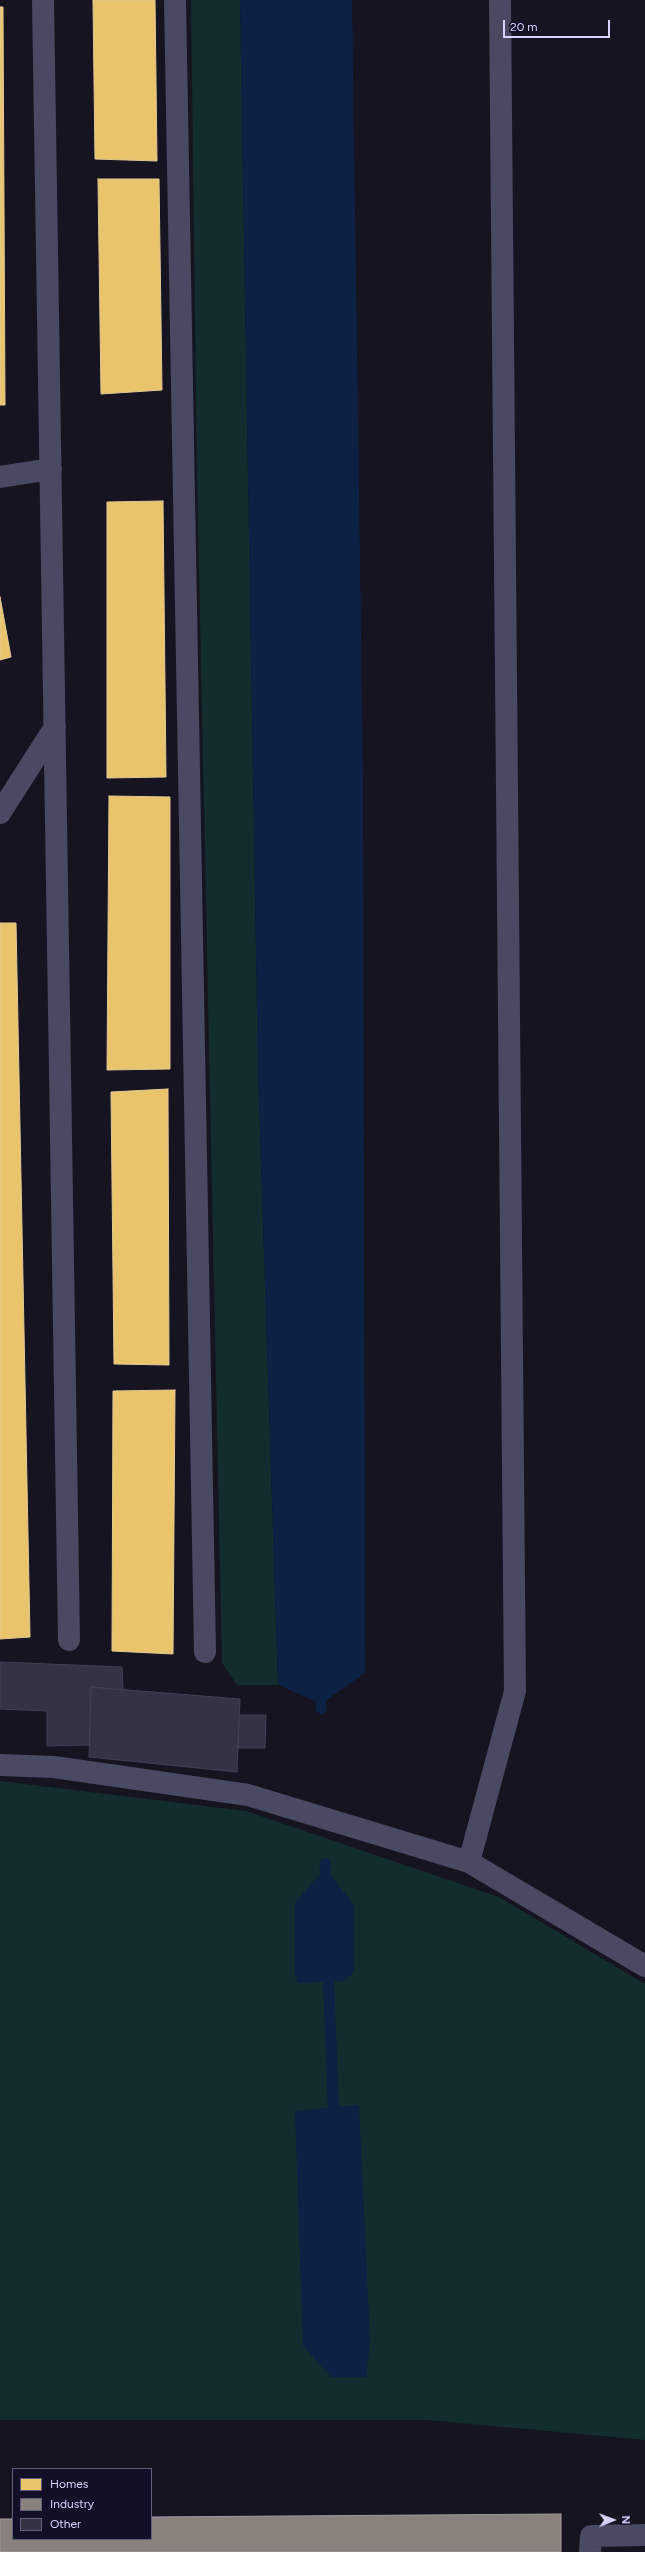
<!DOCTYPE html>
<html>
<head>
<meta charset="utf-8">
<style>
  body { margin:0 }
  #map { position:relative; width:645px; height:2552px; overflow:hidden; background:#161421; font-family:Figtree,sans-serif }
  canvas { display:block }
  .legend { position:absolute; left:12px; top:2468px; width:140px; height:72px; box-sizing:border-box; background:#130f26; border:1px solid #625e7d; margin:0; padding:5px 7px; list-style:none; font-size:12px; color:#d9d4ff }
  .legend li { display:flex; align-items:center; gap:8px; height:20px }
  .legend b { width:20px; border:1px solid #625e7d }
  .north { position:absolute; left:593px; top:2500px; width:40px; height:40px; -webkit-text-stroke:3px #130f26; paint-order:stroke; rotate:89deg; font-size:11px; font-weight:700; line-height:16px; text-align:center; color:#d9d4ff }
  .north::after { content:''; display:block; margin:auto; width:14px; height:18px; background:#d9d4ff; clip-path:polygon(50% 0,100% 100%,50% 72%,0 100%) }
  .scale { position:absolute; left:503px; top:20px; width:107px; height:18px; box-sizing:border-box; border:2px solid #d9d4ff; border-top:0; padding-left:5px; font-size:12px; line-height:14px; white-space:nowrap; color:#d9d4ff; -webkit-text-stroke:3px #130f26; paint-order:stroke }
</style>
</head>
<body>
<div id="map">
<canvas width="645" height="2552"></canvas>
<ul class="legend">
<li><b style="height:11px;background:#e9c46a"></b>Homes</li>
<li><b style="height:11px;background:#8a817c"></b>Industry</li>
<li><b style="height:11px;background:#343243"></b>Other</li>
</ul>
<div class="north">N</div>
<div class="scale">20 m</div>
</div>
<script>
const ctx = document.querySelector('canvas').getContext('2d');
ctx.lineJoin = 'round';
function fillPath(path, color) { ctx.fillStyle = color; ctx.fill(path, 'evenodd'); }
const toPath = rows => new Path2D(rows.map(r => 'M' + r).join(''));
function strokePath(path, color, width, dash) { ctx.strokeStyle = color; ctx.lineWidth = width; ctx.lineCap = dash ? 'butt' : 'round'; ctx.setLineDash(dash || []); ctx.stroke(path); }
const green = toPath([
  [191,0,240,0,258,1068,278,1685,237,1685,222,1663,197,478],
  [0,1781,246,1811,499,1897,645,1984,645,2440,427,2420,0,2420]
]);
const water = toPath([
  [240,0,352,0,363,773,365,1673,321,1704,278,1685,258,1068],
  [325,1868,354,1905,354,1972,345,1981,298,1983,295,1976,295,1903],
  [359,2105,370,2342,366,2377,331,2377,303,2346,295,2111]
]);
const homes = toPath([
  [93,0,155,0,157,161,95,159,93,0],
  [0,7,3,7,5,405,0,405,0,7],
  [98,179,159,179,162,390,101,394,98,179],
  [163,501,166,777,107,778,107,502,163,501],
  [0,597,11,657,0,660,0,597],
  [109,796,170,797,170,1069,107,1070,109,796],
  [0,923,16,923,30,1637,0,1639,0,923],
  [168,1089,169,1365,114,1364,111,1092,168,1089],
  [175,1390,173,1654,112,1651,113,1391,175,1390]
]);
const industry = toPath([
  [561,2514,561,2552,0,2552,0,2519,13,2519,13,2539,151,2539,151,2517,561,2514]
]);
const stream = toPath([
  [321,1708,321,1690],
  [325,1864,326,1883],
  [328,1968,334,2121]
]);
const building = toPath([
  [0,1662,122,1667,123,1690,91,1687,89,1745,47,1746,47,1711,0,1709,0,1662],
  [91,1687,240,1699,237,1772,89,1757,91,1687],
  [239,1715,266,1715,265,1748,238,1748,239,1715]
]);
const minor = toPath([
  [43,0,69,1640],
  [175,0,205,1652],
  [0,477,51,469],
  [0,813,55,727],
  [0,1765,54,1767,248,1795,469,1862,645,1966],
  [469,1862,515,1691,500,0],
  [590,2552,591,2536,645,2535]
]);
fillPath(green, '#132c2d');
fillPath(water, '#0d2144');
fillPath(homes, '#e9c46a');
strokePath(homes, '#e4c997', 1);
fillPath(industry, '#8a817c');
strokePath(industry, '#a29aa3', 1);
strokePath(stream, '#0d2144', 11);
fillPath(building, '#343243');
strokePath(building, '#433f54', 1);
strokePath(minor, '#4a4962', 22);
</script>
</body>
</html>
